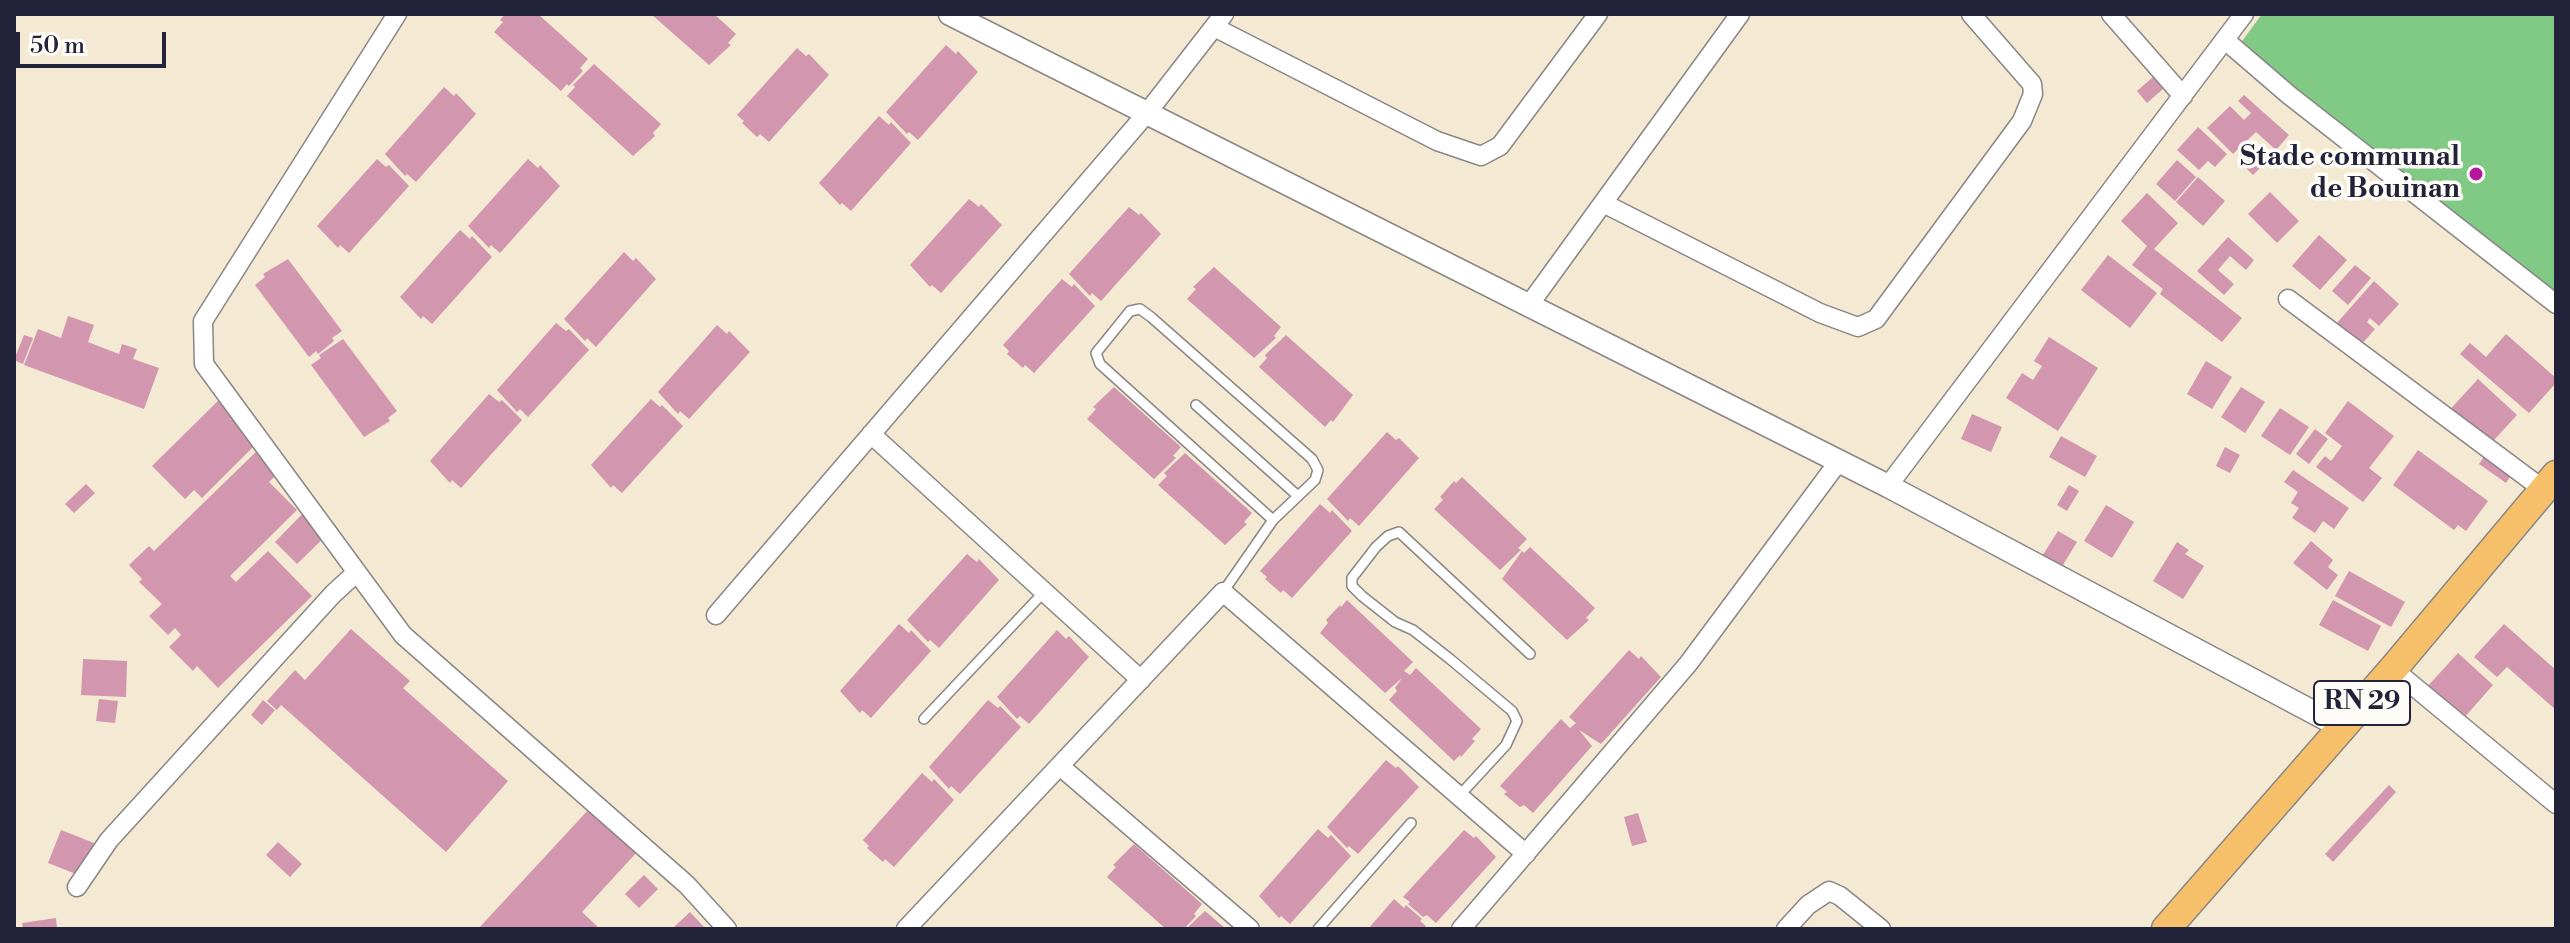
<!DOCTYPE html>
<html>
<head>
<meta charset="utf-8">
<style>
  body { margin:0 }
  #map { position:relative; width:2570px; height:943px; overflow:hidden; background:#f4e9d2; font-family:"Libre Bodoni",serif }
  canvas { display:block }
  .frame { position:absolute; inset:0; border:16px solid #22223b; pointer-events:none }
  .scale { position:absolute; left:16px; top:32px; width:150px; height:36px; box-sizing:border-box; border:4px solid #22223b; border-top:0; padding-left:10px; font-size:24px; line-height:28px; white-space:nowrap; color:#22223b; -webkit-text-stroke:6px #fdfcf7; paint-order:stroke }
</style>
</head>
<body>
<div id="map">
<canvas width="2570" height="943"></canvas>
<div class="frame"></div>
<div class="scale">50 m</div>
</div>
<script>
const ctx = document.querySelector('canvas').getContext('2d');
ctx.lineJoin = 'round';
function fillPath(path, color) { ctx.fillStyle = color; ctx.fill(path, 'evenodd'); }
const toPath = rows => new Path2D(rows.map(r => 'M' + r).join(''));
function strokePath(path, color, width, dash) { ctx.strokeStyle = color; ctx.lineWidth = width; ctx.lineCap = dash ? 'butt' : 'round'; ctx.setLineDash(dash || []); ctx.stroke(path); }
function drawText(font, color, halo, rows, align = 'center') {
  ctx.font = font + ' "Libre Bodoni",serif'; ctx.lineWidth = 7; ctx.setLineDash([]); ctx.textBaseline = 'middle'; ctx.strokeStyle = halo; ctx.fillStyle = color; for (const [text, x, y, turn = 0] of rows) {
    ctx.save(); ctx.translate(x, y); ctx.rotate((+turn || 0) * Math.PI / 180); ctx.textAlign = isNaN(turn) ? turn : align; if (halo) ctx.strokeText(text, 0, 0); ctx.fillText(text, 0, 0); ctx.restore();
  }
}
const green = toPath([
  [2262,14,2556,14,2556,300,2237,48]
]);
const building = toPath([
  [505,14,538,14,588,59,580,68,583,71,569,86,567,84,561,91,494,32,503,22,500,20],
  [651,14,714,14,736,34,728,43,731,45,709,65],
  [946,45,956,54,958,51,978,72,918,140,909,132,907,134,886,112],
  [797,48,806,56,809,54,829,75,769,142,760,134,757,137,742,123,744,121,737,115],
  [594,64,661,124,653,133,655,136,633,156,567,96,575,87,573,85],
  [2153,77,2163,89,2147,103,2137,91],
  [444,87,454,96,456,93,476,114,416,182,407,174,405,176,385,154],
  [2244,95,2289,135,2276,150,2256,132,2233,154,2207,128,2230,106,2244,120,2251,113,2238,101],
  [879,116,889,125,891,122,911,143,851,211,842,203,840,205,819,183],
  [2198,127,2227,154,2215,167,2208,161,2199,170,2177,150],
  [2249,152,2263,165,2253,175,2240,162],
  [377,159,386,167,389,165,409,186,349,253,340,245,338,248,317,226],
  [528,159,538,168,540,165,560,186,500,253,491,245,489,248,468,226],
  [2177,160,2196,177,2175,201,2156,184],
  [2198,177,2225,201,2203,226,2176,202],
  [2270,192,2299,221,2277,243,2248,214],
  [2147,193,2178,223,2154,249,2242,318,2222,342,2160,294,2163,289,2132,265,2147,246,2121,221],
  [969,199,979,207,981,204,1002,225,941,293,932,285,930,287,910,265],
  [1129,207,1139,215,1141,213,1161,234,1101,301,1092,293,1090,296,1069,274],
  [460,230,470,239,472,236,492,257,432,324,423,316,421,319,400,297],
  [2319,235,2347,260,2320,290,2292,266],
  [2228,237,2254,260,2246,270,2230,256,2218,270,2234,284,2224,295,2197,271],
  [624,252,633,261,636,258,656,279,596,347,587,338,585,341,564,319],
  [2108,255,2157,293,2130,328,2081,290],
  [288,259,342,331,332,338,334,341,318,354,316,351,309,357,255,285,265,277,263,274],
  [2355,265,2371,278,2348,305,2332,291],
  [1214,267,1281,327,1274,336,1276,338,1254,358,1187,299,1196,289,1193,287],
  [1062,279,1072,287,1074,284,1095,306,1034,373,1025,365,1023,368,1007,354,1009,351,1003,345],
  [2374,281,2399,304,2379,326,2370,318,2367,322,2375,329,2353,354,2329,332],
  [68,316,94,325,88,342,119,354,122,344,137,349,133,359,159,368,144,409,24,365,38,329,61,338],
  [556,323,566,331,569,329,589,350,528,417,520,409,517,412,497,390],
  [717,325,727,334,729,331,750,352,689,419,680,411,678,414,658,392],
  [2506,334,2556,378,2556,383,2529,413,2460,354,2470,343,2486,357],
  [24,335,33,338,23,364,14,360],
  [1286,335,1353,395,1333,422,1331,420,1325,427,1259,367,1267,358,1265,355],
  [2049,337,2098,368,2058,431,2006,398,2022,373,2033,380,2042,366,2034,361],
  [343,339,397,411,388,418,390,421,364,437,311,365,321,358,319,355],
  [2206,361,2232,377,2212,409,2187,394],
  [2478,379,2517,415,2484,451,2445,415],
  [1114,387,1181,447,1173,456,1176,458,1154,479,1087,419,1096,409,1093,407],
  [2241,387,2265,402,2245,433,2221,417],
  [489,394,499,402,502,400,522,420,461,488,452,480,450,483,430,461],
  [224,395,265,435,202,498,194,490,185,499,152,466],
  [651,399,660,407,662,405,683,426,622,493,613,485,611,488,591,465],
  [2348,401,2394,436,2369,468,2382,478,2363,502,2316,467,2325,456,2331,461,2342,446,2325,433],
  [2280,408,2309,427,2290,455,2261,436],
  [1972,414,2002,427,1991,452,1961,439],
  [2315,429,2328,439,2309,464,2296,454],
  [1387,432,1396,440,1399,438,1419,458,1359,526,1350,518,1348,521,1327,499],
  [2061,436,2097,456,2085,477,2049,457],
  [261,447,282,469,269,482,297,510,230,576,236,582,268,551,312,596,218,688,197,666,193,671,169,647,181,635,175,628,168,635,149,616,162,604,139,582,142,579,129,565,149,546,154,551],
  [2225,447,2240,455,2230,473,2216,466],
  [2490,448,2517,467,2506,483,2479,464],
  [2418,450,2488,501,2466,531,2458,525,2454,530,2393,485],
  [1185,453,1252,513,1244,522,1247,524,1225,545,1158,485,1167,476,1164,473],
  [2293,470,2349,508,2334,529,2323,521,2315,533,2292,518,2299,508,2291,503,2298,492,2284,482],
  [1462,477,1527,539,1518,548,1521,550,1500,570,1434,509,1443,500,1440,497,1454,481,1456,483],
  [86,484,95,493,74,513,65,504],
  [2069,485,2079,491,2067,511,2057,505],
  [313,503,336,526,297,564,275,542],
  [1320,504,1330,513,1332,510,1352,531,1292,598,1283,590,1281,593,1265,579,1267,577,1260,571],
  [2106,505,2134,522,2112,558,2084,541],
  [2058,531,2077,542,2058,573,2039,561],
  [2311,541,2333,560,2328,567,2338,575,2327,590,2293,563],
  [2177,542,2189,550,2185,554,2204,566,2183,599,2153,581],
  [1530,547,1595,608,1586,618,1589,620,1567,640,1502,579,1522,551,1524,553],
  [967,554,977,562,979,559,999,580,939,648,930,640,928,642,907,620],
  [2349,571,2405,602,2391,627,2335,596],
  [1347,600,1413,662,1404,671,1410,675,1416,668,1481,729,1472,739,1475,741,1461,757,1460,755,1454,761,1389,700,1397,691,1395,688,1402,678,1385,693,1320,633,1328,623,1326,620,1340,605,1341,607],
  [2333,600,2381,626,2368,651,2319,625],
  [899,624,909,633,911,630,931,651,871,718,862,710,860,713,840,691],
  [2504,624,2556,670,2556,710,2507,667,2497,677,2474,657],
  [351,629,410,681,403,688,508,781,446,852,281,705,277,710,267,701,295,670,305,680],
  [1057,630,1066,639,1069,636,1089,657,1029,724,1020,716,1017,719,997,697],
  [1629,650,1639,659,1641,656,1661,677,1601,744,1579,730,1592,746,1533,813,1524,805,1520,807,1504,794,1507,792,1500,786,1561,719,1570,728,1576,723,1569,717],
  [2458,653,2493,685,2463,719,2427,687],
  [83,659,127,661,126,697,81,695],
  [99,699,118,701,115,723,96,721],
  [263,700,275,710,262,725,251,715],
  [988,700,998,708,1000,706,1021,727,960,794,951,786,949,789,929,767],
  [1386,760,1396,768,1398,766,1419,787,1358,854,1349,846,1347,848,1327,827],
  [922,773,932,782,934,779,954,800,894,867,885,859,883,862,867,848,869,846,863,840],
  [2389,785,2396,792,2333,862,2325,854],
  [590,808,637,852,582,912,600,929,478,929],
  [1638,813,1647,842,1632,846,1624,817],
  [1318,829,1328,838,1331,835,1351,856,1290,924,1281,916,1279,918,1259,896],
  [61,830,94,843,81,876,48,863],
  [1464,830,1474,838,1476,836,1496,857,1436,923,1427,915,1423,917,1408,904,1410,902,1403,897],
  [278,842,302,864,290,877,266,855],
  [1134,844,1202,904,1194,914,1196,916,1184,929,1166,929,1107,877,1116,867,1113,865],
  [644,875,658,889,639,908,625,894],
  [1394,899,1404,908,1406,905,1422,919,1420,921,1426,926,1424,929,1368,929],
  [1205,911,1226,929,1186,929],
  [690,912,706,929,672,929],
  [56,918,57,929,23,929,22,923]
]);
const service = toPath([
  [1196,405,1298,496],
  [1223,592,1273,520,1315,480,1318,470,1312,459,1151,317,1140,309,1130,311,1096,353,1100,364,1273,520],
  [924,719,1044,592],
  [1459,796,1506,745,1517,721,1512,711,1450,659,1413,630,1395,622,1362,596,1352,586,1352,578,1376,547,1388,536,1399,532,1530,654],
  [1318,929,1411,823]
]);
const minor = toPath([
  [397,14,203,321,204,364,403,635,687,885,727,929],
  [2111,14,2183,96],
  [1214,27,1437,141,1481,156,1500,146,1598,14],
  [2225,40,2289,95,2556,304],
  [1603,203,1820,313,1858,327,1876,319,2022,121,2033,94,2032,84,1971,14],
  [2288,299,2544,490],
  [1529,305,1740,14],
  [871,434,1141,680],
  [1888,486,2244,14],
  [716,615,1147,113,1224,14],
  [2393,669,2556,804],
  [1061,767,1250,929],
  [77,887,109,840,333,594,357,572],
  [906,929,1223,592,1526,854],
  [1461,929,1688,664,1839,461],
  [1786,929,1808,905,1829,891,1840,896,1881,929]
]);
const tertiary = toPath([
  [950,14,1888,486,2341,727]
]);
const primary = toPath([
  [2166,929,2393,669,2556,475]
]);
const markers = [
  [2476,174,8,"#b5179e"]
];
const shields = [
  [2362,703,96]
];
const shieldNames = [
  ["RN 29",2362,703]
];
const poiNames = [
  ["Stade communal",2460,158],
  ["de Bouinan",2460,190]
];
fillPath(green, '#81ca86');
fillPath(building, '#d296af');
strokePath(service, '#8b8686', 12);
strokePath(minor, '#8b8686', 21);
strokePath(tertiary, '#8b8686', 25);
strokePath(primary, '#8b8686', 31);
strokePath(service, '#fff', 9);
strokePath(minor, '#fff', 18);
strokePath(tertiary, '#fff', 22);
strokePath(primary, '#f6c06b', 28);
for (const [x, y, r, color] of markers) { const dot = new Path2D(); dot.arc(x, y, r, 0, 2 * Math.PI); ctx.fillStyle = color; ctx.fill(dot); strokePath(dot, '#fdfcf7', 3); }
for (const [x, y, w] of shields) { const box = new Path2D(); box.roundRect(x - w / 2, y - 22, w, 44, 6); ctx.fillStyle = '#fdfcf7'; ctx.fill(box); strokePath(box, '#22223b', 2); }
drawText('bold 26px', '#22223b', null, shieldNames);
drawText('bold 28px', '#22223b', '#fdfcf7', poiNames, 'right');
</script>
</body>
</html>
